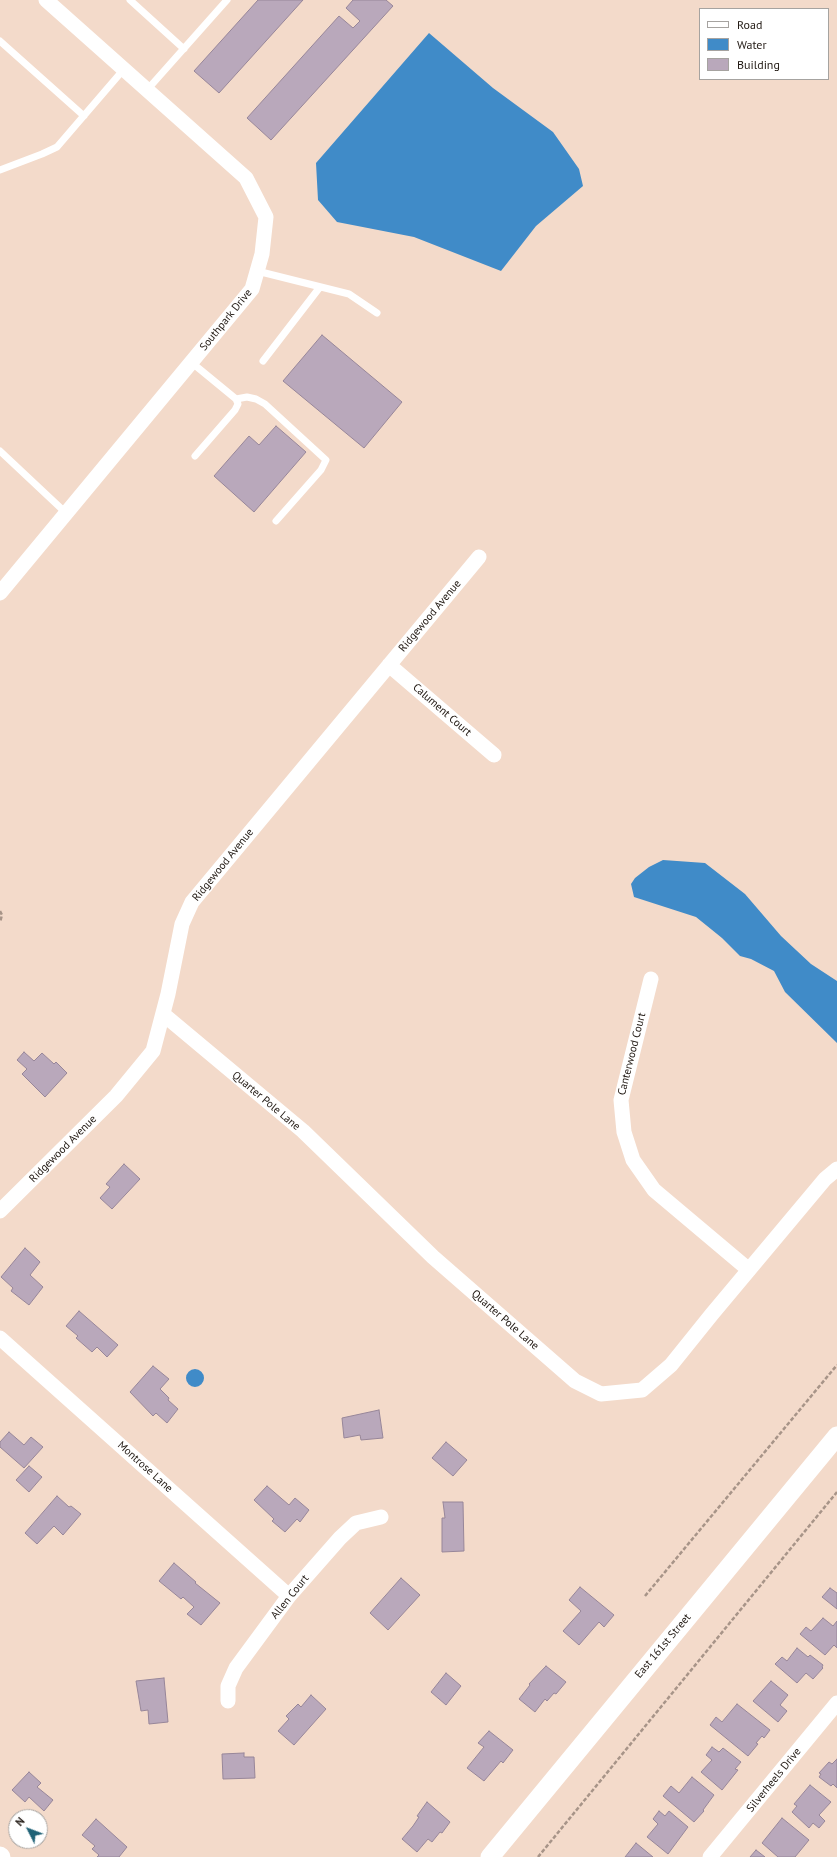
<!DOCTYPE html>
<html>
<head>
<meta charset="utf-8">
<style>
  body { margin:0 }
  #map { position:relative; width:837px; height:1857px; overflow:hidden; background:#f3daca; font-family:"PT Sans",sans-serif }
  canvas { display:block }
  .legend { position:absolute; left:699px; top:8px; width:130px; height:72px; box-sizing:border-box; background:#fff; border:1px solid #a6a3a0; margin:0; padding:5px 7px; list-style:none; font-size:12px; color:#201812 }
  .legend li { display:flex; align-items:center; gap:8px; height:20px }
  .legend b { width:20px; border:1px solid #a6a3a0 }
  .north { position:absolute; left:8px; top:1809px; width:40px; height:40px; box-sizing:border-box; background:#fff; border:1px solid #a6a3a0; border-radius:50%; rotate:312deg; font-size:11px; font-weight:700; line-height:16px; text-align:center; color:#201812 }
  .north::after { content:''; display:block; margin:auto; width:14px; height:18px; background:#206276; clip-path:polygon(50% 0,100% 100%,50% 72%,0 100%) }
</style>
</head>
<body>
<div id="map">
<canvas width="837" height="1857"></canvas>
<ul class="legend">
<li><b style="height:5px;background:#fff"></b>Road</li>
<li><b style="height:11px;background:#408bc8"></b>Water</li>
<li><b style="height:11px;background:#b9a8bb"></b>Building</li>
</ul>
<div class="north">N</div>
</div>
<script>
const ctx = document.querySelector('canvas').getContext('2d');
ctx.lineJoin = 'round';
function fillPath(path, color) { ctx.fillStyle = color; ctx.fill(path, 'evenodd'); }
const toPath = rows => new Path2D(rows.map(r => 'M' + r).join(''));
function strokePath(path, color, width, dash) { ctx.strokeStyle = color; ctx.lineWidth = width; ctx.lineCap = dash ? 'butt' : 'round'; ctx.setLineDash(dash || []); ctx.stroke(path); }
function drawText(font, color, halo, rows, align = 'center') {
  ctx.font = font + ' "PT Sans",sans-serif'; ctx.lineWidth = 3; ctx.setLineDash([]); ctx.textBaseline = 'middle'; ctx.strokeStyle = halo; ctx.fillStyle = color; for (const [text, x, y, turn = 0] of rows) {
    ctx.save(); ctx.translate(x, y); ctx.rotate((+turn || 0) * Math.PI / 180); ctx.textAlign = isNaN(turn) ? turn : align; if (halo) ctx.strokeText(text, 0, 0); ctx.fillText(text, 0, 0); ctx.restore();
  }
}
const water = toPath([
  [429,33,493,88,553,132,579,169,583,186,536,226,501,271,414,237,337,222,318,200,316,163],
  [663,860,705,863,745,894,781,936,811,964,837,981,837,1043,785,992,774,971,751,959,740,956,722,938,696,917,634,897,631,884,635,878,649,867],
  '186 1378a9 9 0 1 1 18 0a9 9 0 1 1-18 0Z'
]);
const building = toPath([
  [258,0,303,0,219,93,194,71,258,0],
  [353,0,386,0,393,6,271,140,247,118,339,16,353,28,360,21,346,8,353,0],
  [322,335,402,402,364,448,283,381,322,335],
  [276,426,306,452,254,512,214,476,249,436,259,445,276,426],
  [24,1052,34,1061,42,1053,54,1064,56,1062,67,1073,45,1097,22,1074,27,1069,17,1060,24,1052],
  [124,1164,140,1179,112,1209,100,1198,110,1187,106,1184,124,1164],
  [25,1248,40,1262,30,1275,43,1287,29,1305,11,1291,13,1288,1,1277,25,1248],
  [79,1311,118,1345,107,1357,97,1347,92,1352,76,1338,78,1336,66,1326,79,1311],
  [153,1366,169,1379,160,1389,169,1398,168,1400,178,1409,167,1423,156,1413,153,1416,130,1392,153,1366],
  [379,1410,383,1438,361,1440,360,1435,344,1438,342,1418,379,1410],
  [9,1432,24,1445,31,1437,43,1447,24,1468,0,1447,0,1442,9,1432],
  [446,1442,467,1460,453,1476,432,1458,446,1442],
  [29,1466,42,1477,29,1492,16,1480,29,1466],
  [267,1486,289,1505,295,1498,309,1510,300,1522,297,1519,285,1532,272,1521,274,1519,254,1500,267,1486],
  [57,1496,69,1507,71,1506,81,1514,63,1535,54,1526,37,1544,25,1533,57,1496],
  [443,1502,463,1502,464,1551,442,1552,442,1518,445,1518,443,1502],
  [174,1563,196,1582,195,1583,220,1603,201,1625,187,1614,194,1607,183,1597,181,1599,159,1581,174,1563],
  [401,1578,420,1595,388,1630,370,1613,401,1578],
  [580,1587,614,1615,604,1627,599,1622,579,1645,563,1631,581,1611,569,1600,580,1587],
  [830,1588,837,1593,837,1609,822,1597,830,1588],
  [823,1618,833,1626,837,1621,837,1648,834,1645,825,1655,800,1634,806,1627,811,1631,823,1618],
  [797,1648,808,1657,810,1655,823,1665,822,1667,823,1668,813,1679,806,1673,797,1683,775,1664,782,1657,787,1661,797,1648],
  [546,1666,566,1682,556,1694,554,1693,547,1701,545,1699,535,1712,519,1699,530,1685,529,1684,546,1666],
  [446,1673,461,1686,446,1705,431,1692,446,1673],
  [164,1678,168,1722,149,1724,148,1710,141,1711,136,1681,164,1678],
  [771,1681,788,1695,780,1705,787,1711,778,1722,753,1701,771,1681],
  [311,1695,326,1709,294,1745,278,1731,289,1719,286,1716,298,1704,301,1707,311,1695],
  [737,1704,770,1730,764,1738,762,1736,756,1743,758,1744,748,1756,710,1725,716,1717,722,1722,737,1704],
  [489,1731,513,1750,503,1763,501,1761,484,1781,467,1768,484,1747,478,1743,489,1731],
  [712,1747,719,1752,723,1748,741,1762,735,1769,738,1770,722,1790,701,1772,712,1760,706,1755,712,1747],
  [244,1753,244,1757,254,1757,255,1778,223,1779,222,1754,244,1753],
  [837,1759,837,1788,833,1784,831,1786,819,1777,821,1774,819,1773,829,1762,832,1764,837,1759],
  [29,1772,41,1783,37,1787,53,1800,44,1811,29,1797,25,1802,12,1790,29,1772],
  [692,1777,714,1795,703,1810,704,1811,694,1822,663,1796,671,1786,679,1793,692,1777],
  [810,1785,831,1802,819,1815,825,1821,819,1828,813,1823,809,1828,792,1812,797,1806,794,1804,810,1785],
  [427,1802,450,1822,442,1833,440,1832,432,1842,428,1839,417,1852,402,1839,413,1826,419,1817,417,1816,427,1802],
  [659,1811,665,1816,669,1811,688,1827,668,1854,647,1837,658,1824,653,1819,659,1811],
  [782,1818,809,1840,795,1857,778,1857,762,1843,782,1818],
  [96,1819,127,1847,119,1857,97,1857,99,1855,92,1849,95,1846,82,1835,96,1819],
  [636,1843,653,1857,625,1857,636,1843],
  [756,1850,765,1857,750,1857,756,1850]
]);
const path = toPath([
  [0,911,2,915,0,922],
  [645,1596,837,1365],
  [538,1857,837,1492]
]);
const service = toPath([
  [130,0,184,49],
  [0,41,84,116],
  [147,90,227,0],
  [0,170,42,154,57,147,124,69],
  [257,271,349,294,377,313],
  [263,361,320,287],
  [191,362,236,399,238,404,235,410,195,456],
  [236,399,247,397,256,399,265,404,326,460,321,470,276,521],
  [0,451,66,513]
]);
const minor = toPath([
  [0,593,252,289,262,254,266,217,246,178,46,0],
  [389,665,494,755],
  [651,979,621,1100,624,1132,633,1160,654,1190,749,1270],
  [163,1014,303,1131,433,1257,575,1381,601,1394,642,1390,671,1365,712,1314,825,1179,837,1169],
  [0,1211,116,1096,153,1051,168,994,182,924,192,902,479,557],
  [0,1338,289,1596],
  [228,1701,228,1686,236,1668,289,1596,340,1538,356,1523,381,1517],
  [710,1857,837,1703]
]);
const tertiary = toPath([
  [0,1856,1,1857],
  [490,1857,837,1436]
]);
const streetNames = [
  ["Southpark Drive",226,320,-51],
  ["Ridgewood Avenue",430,616,-50],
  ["Calument Court",442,710,41],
  ["Ridgewood Avenue",223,865,-51],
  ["Canterwood Court",632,1054,-76],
  ["Quarter Pole Lane",266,1101,40],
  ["Ridgewood Avenue",63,1149,-45],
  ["Quarter Pole Lane",505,1320,41],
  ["Montrose Lane",145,1467,42],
  ["Allen Court",290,1597,-51],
  ["East 161st Street",663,1646,-50],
  ["Silverheels Drive",774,1780,-51]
];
fillPath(water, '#408bc8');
fillPath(building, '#b9a8bb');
strokePath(building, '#978699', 1);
strokePath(path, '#a79488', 2.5, [4, 2]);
strokePath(service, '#fff', 7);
strokePath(minor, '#fff', 15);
strokePath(tertiary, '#fff', 19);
drawText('11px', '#201812', '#fff', streetNames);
</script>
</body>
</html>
